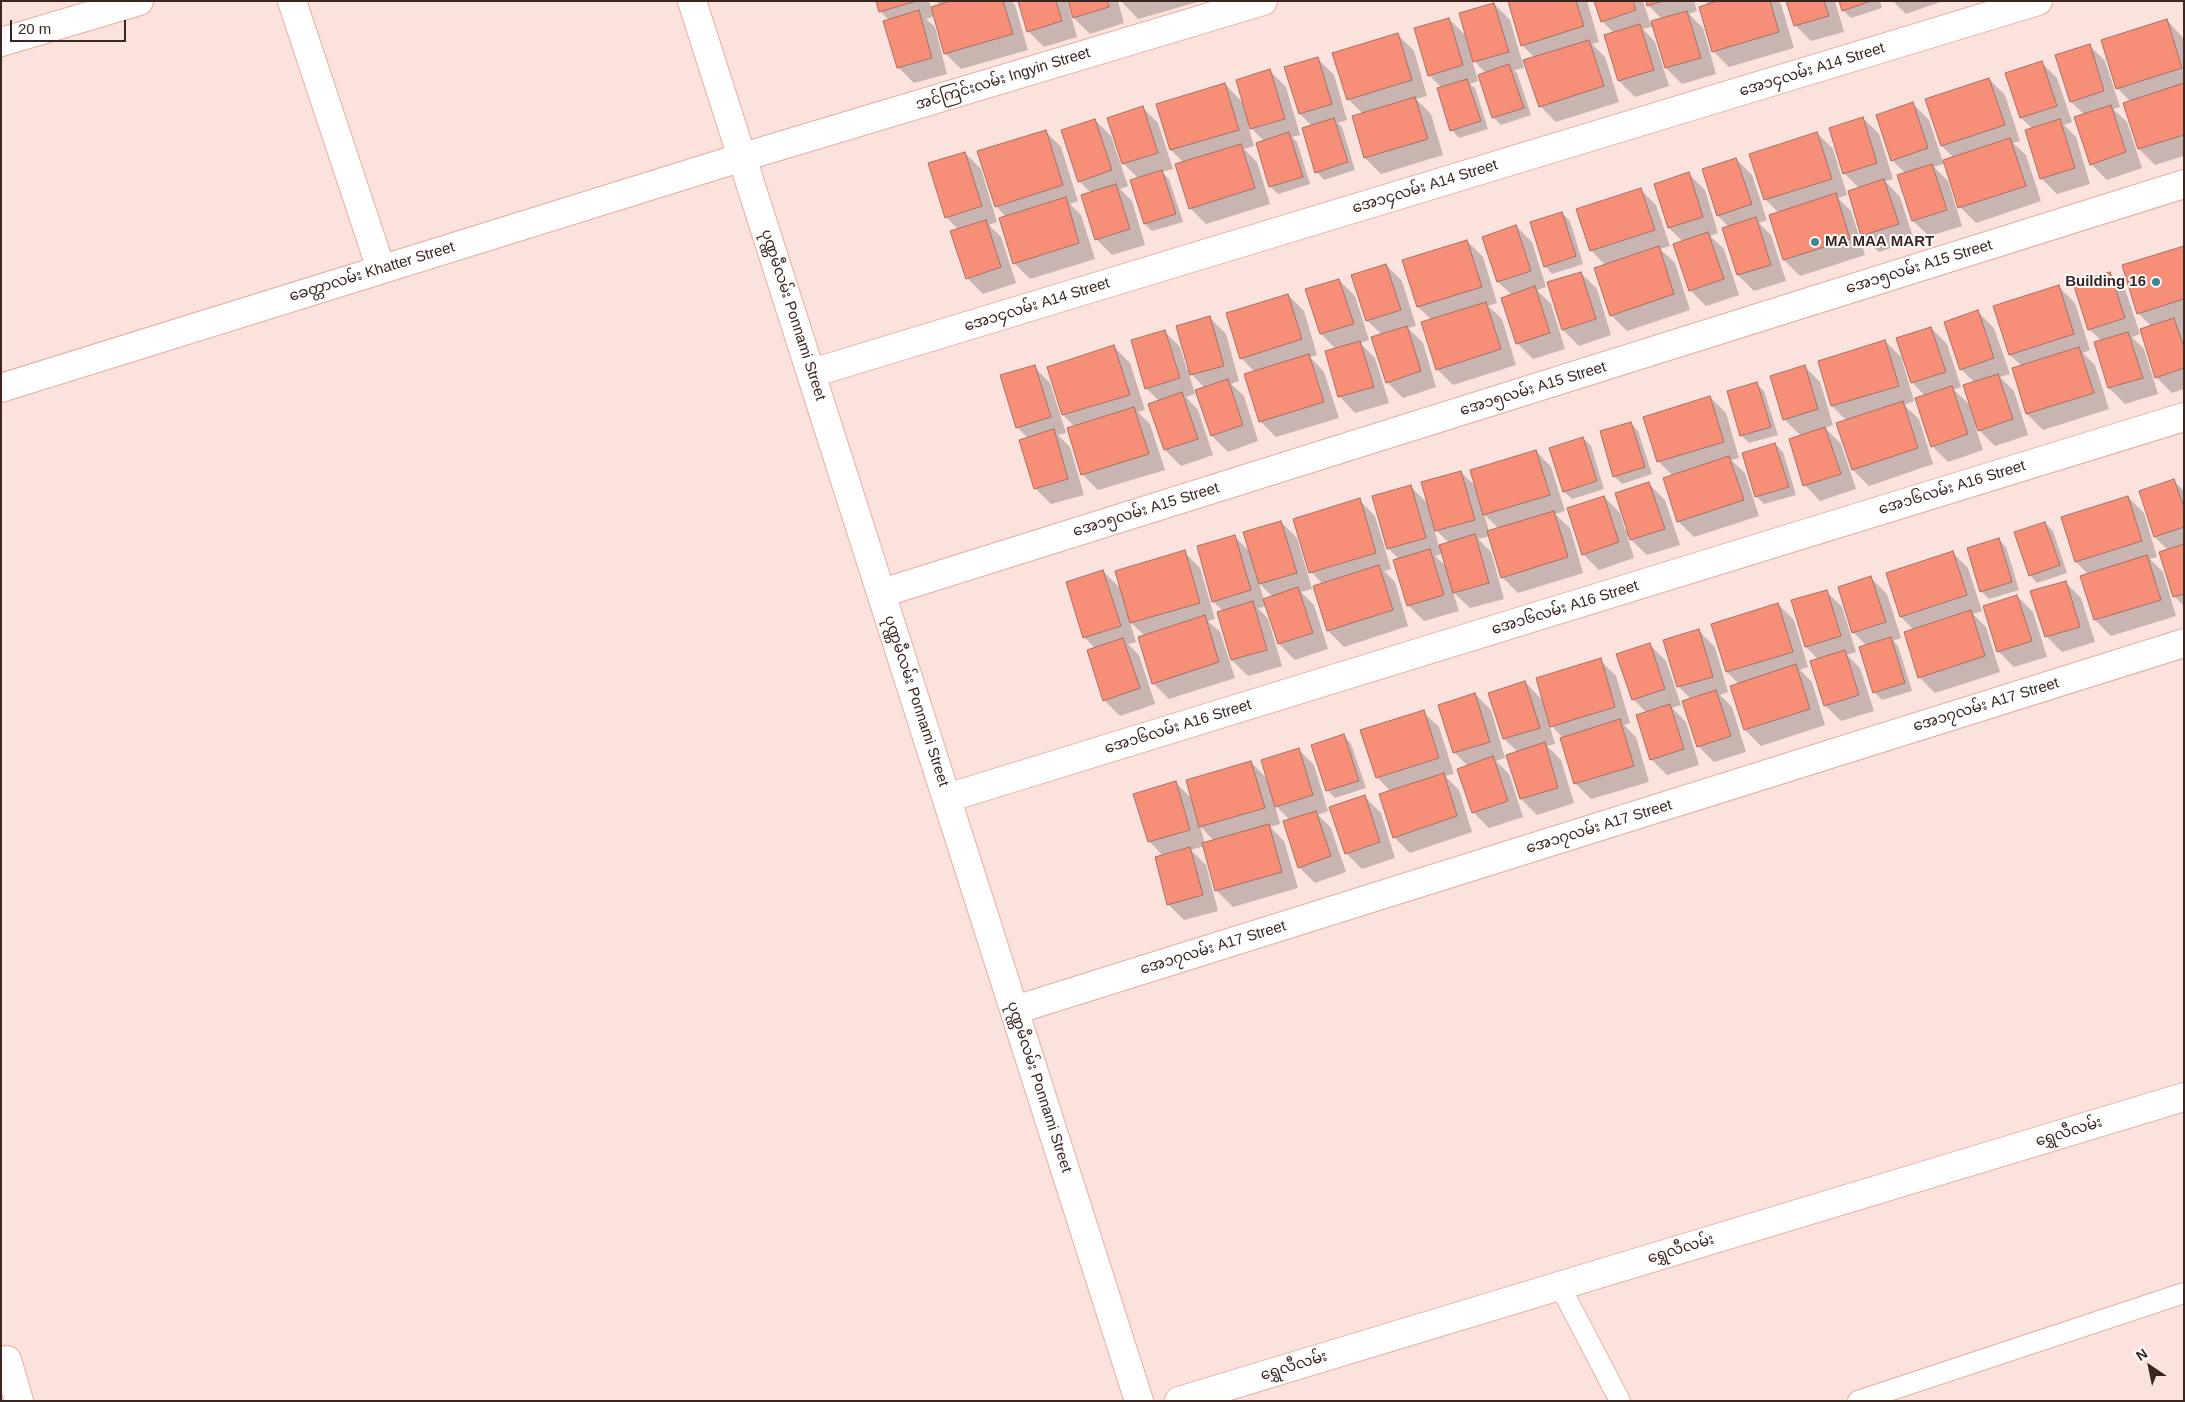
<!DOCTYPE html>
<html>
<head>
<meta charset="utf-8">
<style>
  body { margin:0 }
  #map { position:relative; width:2185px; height:1402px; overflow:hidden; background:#fbe2dc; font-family:Helvetica,sans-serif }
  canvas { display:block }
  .frame { position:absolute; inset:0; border:2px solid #3b2520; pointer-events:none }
  .north { position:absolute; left:2125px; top:1342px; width:50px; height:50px; -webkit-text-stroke:4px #fff; paint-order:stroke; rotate:326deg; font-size:14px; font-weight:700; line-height:20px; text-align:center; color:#3b2520 }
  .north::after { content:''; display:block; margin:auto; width:18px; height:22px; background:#3b2520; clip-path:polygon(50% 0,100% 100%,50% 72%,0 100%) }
  .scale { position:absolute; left:10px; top:20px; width:116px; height:22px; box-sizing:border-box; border:2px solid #3b2520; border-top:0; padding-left:6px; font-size:15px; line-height:18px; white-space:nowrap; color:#3b2520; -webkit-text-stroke:4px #fff; paint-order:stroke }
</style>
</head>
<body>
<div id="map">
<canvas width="2185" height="1402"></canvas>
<div class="frame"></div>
<div class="north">N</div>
<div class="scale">20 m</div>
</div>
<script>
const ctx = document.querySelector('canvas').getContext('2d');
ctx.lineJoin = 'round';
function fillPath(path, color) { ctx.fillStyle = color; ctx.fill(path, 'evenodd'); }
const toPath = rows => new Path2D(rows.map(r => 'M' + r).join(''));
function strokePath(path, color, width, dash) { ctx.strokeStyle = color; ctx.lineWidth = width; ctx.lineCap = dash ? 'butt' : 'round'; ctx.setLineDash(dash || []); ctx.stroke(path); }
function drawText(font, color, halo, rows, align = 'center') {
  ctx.font = font + ' Helvetica,"Noto Sans Myanmar",sans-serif'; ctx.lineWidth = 4; ctx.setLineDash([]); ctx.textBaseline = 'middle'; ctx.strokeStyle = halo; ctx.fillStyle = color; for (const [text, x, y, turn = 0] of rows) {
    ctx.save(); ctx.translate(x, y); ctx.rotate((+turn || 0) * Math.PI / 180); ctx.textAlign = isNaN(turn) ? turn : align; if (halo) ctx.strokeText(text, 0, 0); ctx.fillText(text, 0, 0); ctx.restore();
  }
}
const shadow = toPath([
  [877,1,929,1,931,8,940,6,936,1,1011,1,1015,5,1028,50,961,69,945,53,935,16,926,19,935,27,947,74,914,83,898,67,889,20,880,11],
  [1019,1,1067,1,1077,37,1044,47,1028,31],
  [1069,1,1118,1,1124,23,1090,34,1074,18],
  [1121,1,1201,1,1138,19],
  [1509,1,1587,1,1599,42,1592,44,1605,57,1619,102,1556,122,1540,106,1535,58,1522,45],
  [1596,1,1643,1,1650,23,1662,19,1648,5,1647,1,1694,1,1697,11,1689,14,1703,28,1716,74,1682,84,1666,68,1654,26,1643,29,1655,42,1669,86,1635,97,1619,81,1605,36,1614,33,1602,21],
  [1705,1,1778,1,1781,4,1794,48,1729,67,1713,51,1709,5],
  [1788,1,1835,1,1844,32,1811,41,1795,25],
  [1840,1,1880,1,1882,8,1851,18,1843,10],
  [1893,1,1943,1,1906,14],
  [1494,4,1510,20,1524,68,1514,70,1517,73,1531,115,1501,125,1493,117,1486,73,1472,59,1478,81,1470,84,1475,88,1488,129,1459,138,1452,130,1442,88,1429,75,1449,19,1468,38],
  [2167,20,2184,39,2184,156,2155,165,2139,149,2124,103,2130,101,2117,88],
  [1398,35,1414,51,1427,96,1416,99,1431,114,1443,155,1381,174,1365,158,1353,117,1363,114,1348,99],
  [2089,45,2105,61,2120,107,2113,109,2127,122,2142,168,2107,180,2091,164,2085,115,2071,102,2057,55],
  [1318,59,1334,75,1347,120,1338,123,1342,127,1355,170,1324,180,1317,172,1312,126,1300,114],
  [2041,62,2057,78,2072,122,2064,125,2076,137,2090,184,2057,194,2041,178,2033,129,2021,118,2007,74],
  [1270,71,1286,87,1300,135,1292,137,1297,142,1310,184,1278,194,1270,186,1264,141,1248,125,1254,146,1244,149,1257,162,1270,204,1206,224,1190,208,1184,163,1171,150,1225,84,1244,104],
  [1989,79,2005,95,2020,141,2013,143,2026,155,2041,201,1976,223,1960,207,1946,163,1934,167,1948,181,1962,226,1929,236,1913,221,1906,174,1892,160,1913,104,1929,120,1943,162,1954,158,1942,146],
  [1142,107,1158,123,1173,169,1162,172,1169,179,1183,222,1152,231,1145,224,1139,179,1123,163],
  [1863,118,1879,134,1893,179,1885,181,1900,197,1914,240,1879,252,1863,236,1849,192,1860,189,1845,174,1830,129],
  [1095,120,1111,136,1128,186,1120,189,1132,201,1145,245,1112,255,1096,239,1091,193,1079,181],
  [1045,131,1061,147,1078,201,1070,204,1081,215,1095,259,1030,279,1014,263,1006,217,996,206],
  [1817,133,1833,149,1847,195,1838,198,1851,211,1865,255,1800,276,1784,260,1770,215,1779,213,1766,200,1751,154],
  [965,153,981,169,997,222,989,225,1001,237,1016,283,983,294,967,278,959,230,946,217],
  [1736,159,1752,175,1767,220,1759,223,1771,235,1786,281,1754,291,1738,275,1723,228,1729,227,1718,216],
  [1689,174,1705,190,1718,233,1710,236,1724,249,1739,295,1706,306,1690,290,1683,242,1669,228,1655,185],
  [1640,189,1656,205,1670,246,1660,249,1675,263,1690,310,1627,331,1611,315,1605,265,1591,250],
  [1562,213,1570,221,1583,264,1552,274,1545,266],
  [1516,226,1532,242,1546,287,1537,290,1551,304,1565,349,1533,359,1517,343,1512,295,1498,282],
  [1467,241,1483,257,1497,303,1488,306,1502,319,1516,365,1453,385,1437,369,1432,320,1418,307,1404,261],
  [2184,248,2184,389,2172,393,2156,377,2152,327,2138,313],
  [1386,265,1402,281,1416,326,1408,328,1423,343,1436,387,1403,398,1387,382,1382,335,1367,320],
  [1581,273,1597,289,1611,335,1579,346,1563,330],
  [2109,273,2125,289,2140,334,2132,337,2144,349,2158,394,2125,404,2109,388,2102,341,2089,329],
  [1339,280,1355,296,1369,340,1360,343,1375,358,1389,403,1355,413,1340,397,1326,352,1336,349,1321,334],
  [2059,287,2075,303,2090,350,2083,353,2095,365,2109,409,2043,430,2027,414,2013,369,2022,366,2010,355,1995,307],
  [1288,295,1304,311,1317,355,1310,357,1324,372,1339,418,1276,437,1260,421,1255,372,1241,358],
  [1978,312,1994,328,2010,374,2000,377,2014,391,2028,435,1995,446,1975,426,1983,450,1948,462,1932,446,1925,396,1912,382,1931,328,1947,344,1961,387,1954,390,1972,407,1974,382,1961,369],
  [1210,318,1226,334,1239,381,1231,384,1244,396,1258,441,1228,452,1212,436,1205,388,1188,371,1195,394,1186,397,1198,410,1213,455,1181,466,1165,450,1159,401,1146,388,1164,331,1180,347,1187,370,1190,369],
  [1885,341,1901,357,1914,401,1904,405,1919,419,1933,464,1869,486,1853,470,1838,424,1847,421,1832,406,1819,362],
  [1114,347,1130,363,1145,410,1138,412,1150,424,1165,470,1098,490,1082,474,1075,427,1063,415,1048,368],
  [1804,366,1820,382,1833,425,1825,428,1841,444,1856,489,1820,501,1805,485,1801,436,1784,419],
  [1034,367,1050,383,1066,433,1058,435,1070,447,1084,495,1051,504,1035,488,1028,438,1017,427],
  [1756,383,1764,391,1778,435,1749,443,1741,435],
  [1710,397,1726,413,1739,458,1731,460,1745,473,1759,516,1694,537,1678,521,1673,476,1658,461],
  [1631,423,1638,431,1652,474,1622,484,1614,476],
  [1583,438,1591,446,1604,489,1572,499,1564,492,1550,449],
  [1775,444,1783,452,1796,495,1764,504,1756,496],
  [1536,451,1551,467,1565,511,1555,514,1570,528,1583,573,1518,593,1502,577,1490,536,1478,539,1491,552,1504,599,1470,608,1453,592,1459,611,1424,621,1408,605,1399,559,1388,548,1411,487,1429,505,1461,472,1476,487],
  [1484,514,1498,528,1489,531],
  [1434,529,1439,533,1449,543,1439,546],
  [1443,553,1447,567,1435,556],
  [2174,481,2184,491,2184,606,2174,596,2168,550,2155,537],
  [1649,484,1665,500,1680,545,1647,555,1627,536,1634,558,1599,570,1583,554,1604,497,1620,513,1625,530,1628,530],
  [2128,497,2144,513,2157,557,2150,559,2163,572,2176,616,2111,636,2095,620,2089,575,2076,562],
  [1359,500,1375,516,1391,569,1384,571,1395,582,1408,626,1344,647,1328,631,1315,587,1323,584,1311,572],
  [1281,522,1297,538,1312,589,1301,592,1314,605,1328,649,1295,660,1279,644,1267,606,1258,608,1268,619,1282,666,1248,676,1232,660,1223,611,1213,601,1235,537,1251,553],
  [1259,583,1273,597,1264,600],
  [2045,523,2053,531,2067,573,2037,583,2030,575],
  [1999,540,2006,547,2019,590,1989,599,1981,591],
  [1184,552,1200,568,1215,619,1208,621,1220,632,1235,678,1169,699,1153,683,1145,636,1130,622,1136,642,1128,644,1139,655,1155,704,1120,716,1104,700,1095,648,1084,637,1103,571,1121,589],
  [1952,552,1968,568,1982,611,1973,614,1986,627,2000,672,1935,693,1919,677,1914,630,1901,617,1888,574],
  [1871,578,1887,594,1901,638,1893,641,1898,646,1912,691,1882,700,1874,692,1867,646,1854,633,1839,588],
  [2065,582,2081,598,2095,642,2062,652,2046,636],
  [1826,591,1842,607,1856,652,1847,655,1860,668,1874,711,1841,721,1825,705,1819,660,1806,647,1793,601],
  [2017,596,2033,612,2047,657,2014,667,1998,651],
  [1778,604,1794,620,1808,667,1800,670,1812,682,1825,725,1761,746,1745,730,1731,687,1739,684,1727,672,1713,625],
  [1699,631,1715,647,1728,692,1720,695,1732,707,1746,752,1714,762,1698,746,1691,699,1678,686],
  [1650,645,1666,661,1681,705,1672,708,1686,722,1699,765,1667,775,1651,759,1647,713,1633,699],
  [1600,660,1616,676,1630,723,1624,725,1636,737,1649,782,1591,799,1575,783,1563,738,1549,723,1555,744,1547,746,1561,760,1574,803,1537,815,1521,799,1508,755,1518,752,1504,739,1525,682,1544,702],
  [1475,694,1491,710,1505,758,1496,761,1509,774,1523,817,1489,828,1473,812,1468,766,1455,753,1440,705],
  [1423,712,1439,727,1454,774,1445,776,1459,790,1472,832,1410,853,1394,837,1391,792,1377,777],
  [1344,736,1351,744,1366,788,1335,798,1327,790],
  [1298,749,1314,765,1328,811,1318,815,1331,828,1346,872,1315,883,1299,867,1290,820,1275,805,1280,824,1270,827,1284,841,1298,888,1233,907,1217,891,1204,846,1191,850,1206,865,1218,911,1184,920,1168,904,1163,856,1149,841,1176,783,1192,799,1251,762,1268,780],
  [1200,826,1214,841,1205,844],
  [1365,797,1381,813,1395,858,1362,869,1346,853]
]);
const building = toPath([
  [876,1,917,1,879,12,876,1],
  [951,1,1003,1,1013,34,944,54,931,7,951,1],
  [1018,1,1056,1,1062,21,1027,32,1018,1],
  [1068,1,1107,1,1109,7,1073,18,1068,1],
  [1508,1,1576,1,1584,26,1521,46,1508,1],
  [1594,1,1633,1,1636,10,1601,22,1594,1],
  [1646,1,1663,1,1647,6,1646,1],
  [1717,1,1770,1,1779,32,1712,52,1699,7,1717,1],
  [1786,1,1824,1,1829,16,1794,26,1786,1],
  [1839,1,1871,1,1842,11,1839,1],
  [1494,3,1509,52,1473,62,1459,13,1494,3],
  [919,10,932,58,897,68,883,21,919,10],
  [1687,11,1701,58,1665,68,1651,21,1687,11],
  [1449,18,1463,65,1428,76,1414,28,1449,18],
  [2167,19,2182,68,2116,89,2101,40,2167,19],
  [1640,24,1654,70,1618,81,1604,35,1640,24],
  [1398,33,1412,80,1347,100,1332,53,1398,33],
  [1589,40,1604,86,1539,107,1523,60,1589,40],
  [2090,44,2104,91,2070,102,2055,55,2090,44],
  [1318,57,1332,104,1299,114,1284,67,1318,57],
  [2042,61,2057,106,2020,118,2005,73,2042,61],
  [1509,64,1524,108,1492,118,1478,75,1509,64],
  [1270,69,1285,119,1250,129,1236,80,1270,69],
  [1989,78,2005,125,1941,146,1925,99,1989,78],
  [1467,79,1481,121,1450,131,1437,88,1467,79],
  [1225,83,1239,130,1170,150,1156,104,1225,83],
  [2184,83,2184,135,2138,149,2123,103,2184,83],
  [1415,97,1428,139,1364,158,1352,116,1415,97],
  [1913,102,1928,148,1891,161,1876,115,1913,102],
  [2111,105,2126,152,2090,165,2074,117,2111,105],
  [1143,106,1158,153,1122,164,1107,118,1143,106],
  [1863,117,1877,163,1843,174,1829,128,1863,117],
  [1334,118,1348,162,1315,173,1302,128,1334,118],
  [1095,119,1112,170,1078,182,1061,130,1095,119],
  [2060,119,2075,168,2040,179,2025,130,2060,119],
  [1046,130,1063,185,995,207,977,151,1046,130],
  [1289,132,1303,177,1269,187,1256,143,1289,132],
  [1817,132,1832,179,1764,200,1749,154,1817,132],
  [2010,138,2026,186,1958,208,1943,160,2010,138],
  [1241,144,1255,188,1189,209,1175,164,1241,144],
  [965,152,982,206,945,218,928,163,965,152],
  [1736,158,1752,204,1717,216,1702,169,1736,158],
  [1932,164,1947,210,1912,221,1897,175,1932,164],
  [1162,170,1176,214,1144,224,1130,180,1162,170],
  [1689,172,1703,217,1668,228,1654,184,1689,172],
  [1884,179,1899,224,1861,236,1848,191,1884,179],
  [1116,184,1130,229,1095,240,1081,195,1116,184],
  [1641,188,1655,230,1590,251,1576,209,1641,188],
  [1836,193,1850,239,1783,260,1769,215,1836,193],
  [1066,197,1079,243,1013,264,999,218,1066,197],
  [1562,212,1576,256,1544,267,1530,222,1562,212],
  [1756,217,1771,265,1737,275,1722,228,1756,217],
  [986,220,1001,267,966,279,950,231,986,220],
  [1516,225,1531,271,1497,282,1482,237,1516,225],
  [1708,232,1724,279,1689,291,1673,244,1708,232],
  [1467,240,1482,287,1417,307,1402,260,1467,240],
  [1659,246,1674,294,1610,316,1594,268,1659,246],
  [2184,246,2184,299,2137,314,2122,265,2184,246],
  [1386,264,1401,310,1366,321,1351,275,1386,264],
  [1581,272,1596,319,1562,330,1547,282,1581,272],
  [2110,272,2125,318,2088,330,2073,283,2110,272],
  [1339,279,1354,324,1320,334,1305,289,1339,279],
  [2059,285,2074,334,2009,355,1993,306,2059,285],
  [1535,286,1550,333,1516,344,1501,298,1535,286],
  [1288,294,1302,339,1240,359,1226,313,1288,294],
  [1486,302,1501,349,1436,370,1421,322,1486,302],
  [1978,310,1994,358,1960,370,1944,322,1978,310],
  [1210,316,1224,366,1190,375,1176,326,1210,316],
  [2174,318,2184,348,2184,368,2155,378,2140,329,2174,318],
  [1407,326,1421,371,1386,383,1371,337,1407,326],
  [1931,327,1946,372,1911,383,1896,338,1931,327],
  [1165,330,1180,378,1145,389,1131,340,1165,330],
  [2128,332,2143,378,2108,388,2094,342,2128,332],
  [1885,340,1899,386,1831,406,1818,361,1885,340],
  [1360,341,1374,387,1338,397,1325,351,1360,341],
  [1114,345,1130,395,1062,415,1047,367,1114,345],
  [2079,347,2094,393,2026,414,2012,368,2079,347],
  [1309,354,1324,402,1259,422,1244,374,1309,354],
  [1035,365,1051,417,1016,428,1000,375,1035,365],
  [1805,365,1818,409,1783,420,1770,376,1805,365],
  [1998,374,2013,419,1978,431,1963,385,1998,374],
  [1228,379,1243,425,1211,436,1195,390,1228,379],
  [1757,382,1771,427,1740,436,1727,391,1757,382],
  [1952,386,1968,434,1931,447,1915,398,1952,386],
  [1182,392,1198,439,1164,450,1148,404,1182,392],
  [1710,396,1724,442,1657,462,1643,417,1710,396],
  [1903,401,1918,448,1852,470,1836,423,1903,401],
  [1134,407,1149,454,1081,475,1067,428,1134,407],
  [1631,422,1645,467,1613,477,1600,431,1631,422],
  [1825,427,1841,474,1803,486,1789,439,1825,427],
  [1054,429,1068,479,1034,489,1019,440,1054,429],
  [1583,437,1597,481,1563,492,1549,448,1583,437],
  [1775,443,1789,487,1755,497,1742,453,1775,443],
  [1536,450,1550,495,1483,515,1470,470,1536,450],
  [1729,456,1744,500,1677,522,1663,478,1729,456],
  [1461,471,1475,520,1435,531,1421,482,1461,471],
  [2174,479,2184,507,2184,527,2154,537,2139,491,2174,479],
  [1649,482,1665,529,1630,540,1615,493,1649,482],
  [1411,485,1426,538,1387,549,1372,496,1411,485],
  [1604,496,1619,542,1582,555,1567,508,1604,496],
  [2128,496,2142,541,2075,562,2061,517,2128,496],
  [1360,498,1376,553,1309,573,1293,519,1360,498],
  [1554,511,1568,557,1501,578,1487,531,1554,511],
  [1281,521,1297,573,1259,584,1243,532,1281,521],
  [2045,522,2060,565,2029,576,2014,532,2045,522],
  [1475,534,1489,583,1453,593,1439,545,1475,534],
  [1235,535,1251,590,1212,602,1197,546,1235,535],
  [1999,538,2012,582,1980,592,1967,548,1999,538],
  [2184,544,2184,594,2173,597,2159,552,2184,544],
  [1430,549,1444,595,1407,606,1393,560,1430,549],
  [1185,550,1200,603,1130,623,1115,571,1185,550],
  [1953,551,1967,595,1900,617,1886,573,1953,551],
  [2147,555,2161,600,2094,620,2080,576,2147,555],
  [1379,565,1393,610,1327,631,1313,586,1379,565],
  [1103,570,1121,626,1083,638,1066,582,1103,570],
  [1871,576,1886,622,1852,633,1838,587,1871,576],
  [2066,581,2080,627,2045,637,2030,591,2066,581],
  [1298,587,1313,633,1278,644,1263,599,1298,587],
  [1827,590,1841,636,1805,647,1791,600,1827,590],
  [2017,595,2032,641,1997,652,1983,606,2017,595],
  [1253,601,1267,650,1231,660,1217,612,1253,601],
  [1778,603,1793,652,1726,672,1711,624,1778,603],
  [1971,610,1985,656,1918,678,1904,632,1971,610],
  [1205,615,1219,662,1152,684,1138,637,1205,615],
  [1699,629,1713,677,1677,687,1663,640,1699,629],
  [1891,637,1905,683,1873,693,1859,647,1891,637],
  [1123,638,1140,688,1103,701,1087,650,1123,638],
  [1650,643,1665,689,1632,700,1616,654,1650,643],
  [1845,650,1859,695,1824,706,1810,661,1845,650],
  [1601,658,1615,707,1550,727,1536,678,1601,658],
  [1796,664,1810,709,1744,730,1730,686,1796,664],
  [1525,681,1540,728,1503,739,1488,693,1525,681],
  [1716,690,1731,736,1697,747,1682,701,1716,690],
  [1475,693,1490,742,1453,753,1438,705,1475,693],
  [1670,704,1684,749,1650,760,1636,715,1670,704],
  [1424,710,1439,758,1376,778,1360,730,1424,710],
  [1620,719,1634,766,1574,784,1560,738,1620,719],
  [1344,734,1359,781,1326,791,1311,745,1344,734],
  [1545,742,1558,788,1520,799,1506,755,1545,742],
  [1299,748,1313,795,1275,807,1261,760,1299,748],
  [1493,756,1508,801,1472,813,1457,769,1493,756],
  [1251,761,1265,808,1199,827,1186,780,1251,761],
  [1444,773,1457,816,1393,838,1379,794,1444,773],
  [1176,781,1190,830,1148,842,1133,794,1176,781],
  [1365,795,1380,842,1345,854,1329,807,1365,795],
  [1316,811,1331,856,1298,868,1283,821,1316,811],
  [1269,824,1282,872,1215,891,1202,843,1269,824],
  [1190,847,1203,895,1167,905,1155,857,1190,847]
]);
const lane = toPath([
  [1560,1286,1620,1401],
  [1858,1401,2184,1293]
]);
const street = toPath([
  [292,1,381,269],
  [692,1,1139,1401],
  [1,42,139,1],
  [812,373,2038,1],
  [1,388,743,157,1263,1],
  [882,593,2184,184],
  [947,798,2184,417],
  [1015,1010,2184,643],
  [7,1360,19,1401]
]);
const secondary = toPath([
  [1179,1401,2184,1097]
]);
const markers = [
  [1815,242,5,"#418594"],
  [2156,282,5,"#418594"]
];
const streetNames = [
  ["အေ၁၄လမ်း A14 Street",1812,70,-17],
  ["အင်ကြင်းလမ်း Ingyin Street",1003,79,-17],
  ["အေ၁၄လမ်း A14 Street",1425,187,-17],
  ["အေ၁၅လမ်း A15 Street",1919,267,-17],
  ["ခေတ္တာလမ်း Khatter Street",372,272,-17],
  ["အေ၁၄လမ်း A14 Street",1037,305,-17],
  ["ပုဏ္ဏမီလမ်း Ponnami Street",793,315,72],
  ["အေ၁၅လမ်း A15 Street",1533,389,-17],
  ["အေ၁၆လမ်း A16 Street",1952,488,-17],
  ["အေ၁၅လမ်း A15 Street",1146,510,-17],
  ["အေ၁၆လမ်း A16 Street",1565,608,-17],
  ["ပုဏ္ဏမီလမ်း Ponnami Street",916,701,72],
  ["အေ၁၇လမ်း A17 Street",1986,705,-17],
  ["အေ၁၆လမ်း A16 Street",1178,727,-17],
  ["အေ၁၇လမ်း A17 Street",1599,827,-17],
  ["အေ၁၇လမ်း A17 Street",1213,948,-17],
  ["ပုဏ္ဏမီလမ်း Ponnami Street",1039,1087,72],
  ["ရွှေလီလမ်း",2069,1132,-17],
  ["ရွှေလီလမ်း",1681,1249,-17],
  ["ရွှေလီလမ်း",1294,1366,-17]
];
const poiNames = [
  ["MA MAA MART",1825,242],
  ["Building 16",2146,282,"right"]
];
fillPath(shadow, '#0003');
fillPath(building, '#f68e78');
strokePath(building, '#a67064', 1);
strokePath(lane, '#e8ada0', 22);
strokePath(street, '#e8ada0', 30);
strokePath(secondary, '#e8ada0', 30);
strokePath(lane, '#fff', 20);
strokePath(street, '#fff', 28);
strokePath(secondary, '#fff', 28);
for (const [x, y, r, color] of markers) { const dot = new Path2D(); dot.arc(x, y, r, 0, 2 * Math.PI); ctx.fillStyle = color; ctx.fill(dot); strokePath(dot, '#fff', 2); }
drawText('15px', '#3b2520', '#fff', streetNames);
drawText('bold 15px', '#3b2520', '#fff', poiNames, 'left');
</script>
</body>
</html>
